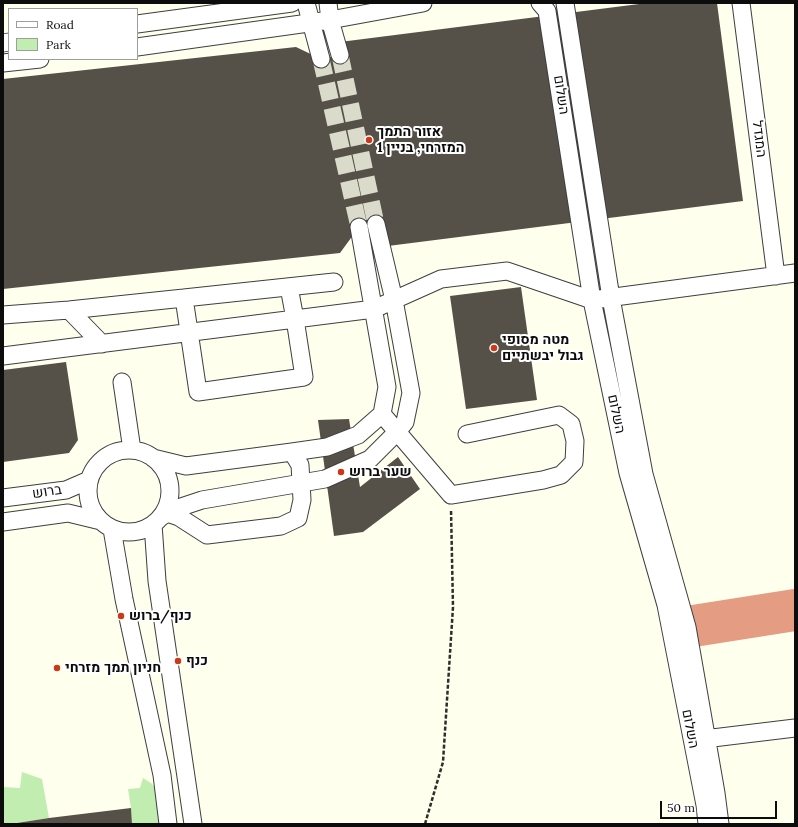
<!DOCTYPE html>
<html>
<head>
<meta charset="utf-8">
<style>
  body { margin:0 }
  #map { position:relative; width:798px; height:827px; overflow:hidden; background:#feffec; font-family:Lora,serif }
  canvas { display:block }
  .frame { position:absolute; inset:0; border:4px solid #0c0c0c; pointer-events:none }
  .legend { position:absolute; left:8px; top:8px; width:130px; height:52px; box-sizing:border-box; background:#fff; border:1px solid #9e9e9e; margin:0; padding:5px 7px; list-style:none; font-size:12px; color:#0c0c0c }
  .legend li { display:flex; align-items:center; gap:8px; height:20px }
  .legend b { width:20px; border:1px solid #9e9e9e }
  .scale { position:absolute; left:660px; top:801px; width:117px; height:18px; box-sizing:border-box; border:2px solid #0c0c0c; border-top:0; padding-left:5px; font-size:12px; line-height:14px; white-space:nowrap; color:#0c0c0c; -webkit-text-stroke:3px #fff; paint-order:stroke }
</style>
</head>
<body>
<div id="map">
<canvas width="798" height="827"></canvas>
<div class="frame"></div>
<ul class="legend">
<li><b style="height:5px;background:#fff"></b>Road</li>
<li><b style="height:11px;background:#c2edb1"></b>Park</li>
</ul>
<div class="scale">50 m</div>
</div>
<script>
const ctx = document.querySelector('canvas').getContext('2d');
ctx.lineJoin = 'round';
function fillPath(path, color) { ctx.fillStyle = color; ctx.fill(path, 'evenodd'); }
const toPath = rows => new Path2D(rows.map(r => 'M' + r).join(''));
function strokePath(path, color, width, dash) { ctx.strokeStyle = color; ctx.lineWidth = width; ctx.lineCap = dash ? 'butt' : 'round'; ctx.setLineDash(dash || []); ctx.stroke(path); }
function drawText(font, color, halo, rows, align = 'center') {
  ctx.font = font + ' Lora,Heebo,serif'; ctx.lineWidth = 4; ctx.setLineDash([]); ctx.textBaseline = 'middle'; ctx.strokeStyle = halo; ctx.fillStyle = color; for (const [text, x, y, turn = 0] of rows) {
    ctx.save(); ctx.translate(x, y); ctx.rotate((+turn || 0) * Math.PI / 180); ctx.textAlign = isNaN(turn) ? turn : align; if (halo) ctx.strokeText(text, 0, 0); ctx.fillText(text, 0, 0); ctx.restore();
  }
}
const green = toPath([
  [22,772,42,779,49,818,11,824,3,824,3,787,20,788],
  [143,778,151,783,158,791,162,824,132,824,131,808,128,789,140,788]
]);
const taxiway = toPath([
  [687,627,795,610]
]);
const building = toPath([
  [647,3,717,3,743,201,380,247,376,224,359,227,340,253,3,289,3,79,296,47,321,59,340,55,332,43],
  [521,287,537,400,466,409,450,296],
  [66,362,78,440,69,453,3,462,3,370],
  [349,419,360,487,398,457,420,489,363,532,334,536,318,420],
  [131,808,132,824,17,824,17,823,49,818]
]);
const minorTunnel = toPath([
  [340,55,376,224],
  [321,59,359,227]
]);
const path = toPath([
  [425,824,443,762,453,607,451,509]
]);
const minor = toPath([
  [306,3,321,59],
  [328,3,330,20,340,55],
  [540,3,547,11,592,300,628,473,666,605,705,805,707,824],
  [565,3,611,298,644,474,687,627,716,793,720,824],
  [741,3,776,276],
  [137,24,292,3],
  [3,43,9,42],
  [137,47,330,20,423,3],
  [3,63,40,59],
  [184,298,334,282],
  [69,310,102,344],
  [3,315,69,310,184,298,198,392,304,377,295,319,289,287],
  [3,356,374,309,441,279,507,271,592,300,795,273],
  [122,382,132,450],
  [382,414,451,495,543,480,561,475,574,462,575,441,571,424,559,415,467,434],
  '88 491a41 41 0 1 1 82 0a41 41 0 1 1-82 0Z',
  [153,458,186,466,292,452,327,447,358,435,382,414,387,387,359,227],
  [3,498,66,490,89,480],
  [167,513,179,517,207,535,281,526,298,518,302,500,300,465,292,452],
  [161,517,172,510,202,500,325,479,370,459,397,432,405,422,411,393,394,300,376,224],
  [3,522,68,513,101,521],
  [153,524,157,581,193,824],
  [112,529,124,599,162,775,168,824],
  [696,740,795,728]
]);
const markers = [
  [369,140,4,"#ca3a17"],
  [494,348,4,"#ca3a17"],
  [341,472,4,"#ca3a17"],
  [121,616,4,"#ca3a17"],
  [178,661,4,"#ca3a17"],
  [57,668,4,"#ca3a17"]
];
const streetNames = [
  ["השלום",561,95,81],
  ["המגדל",759,139,83],
  ["השלום",616,414,78],
  ["ברוש",47,492,-9],
  ["השלום",690,729,79]
];
const poiNames = [
  ["אזור התמך",377,132],
  ["המזרחי, בניין 1",377,148],
  ["מטה מסופי",502,340],
  ["גבול יבשתיים",502,356],
  ["שער ברוש",349,472],
  ["כנף/ברוש",129,616],
  ["כנף",186,661],
  ["חניון תמך מזרחי",65,668]
];
fillPath(green, '#c2edb1');
strokePath(taxiway, '#e49c82', 42);
fillPath(building, '#565148');
strokePath(minorTunnel, '#dadbca', 17, [17, 8]);
strokePath(minor, '#3f3f3f', 19);
strokePath(path, '#2e2e2e', 2.5, [4, 2]);
strokePath(minor, '#fff', 17);
for (const [x, y, r, color] of markers) { const dot = new Path2D(); dot.arc(x, y, r, 0, 2 * Math.PI); ctx.fillStyle = color; ctx.fill(dot); strokePath(dot, '#fff', 1.5); }
drawText('14px', '#0c0c0c', '#fff', streetNames);
drawText('bold 14px', '#0c0c0c', '#fff', poiNames, 'left');
</script>
</body>
</html>
